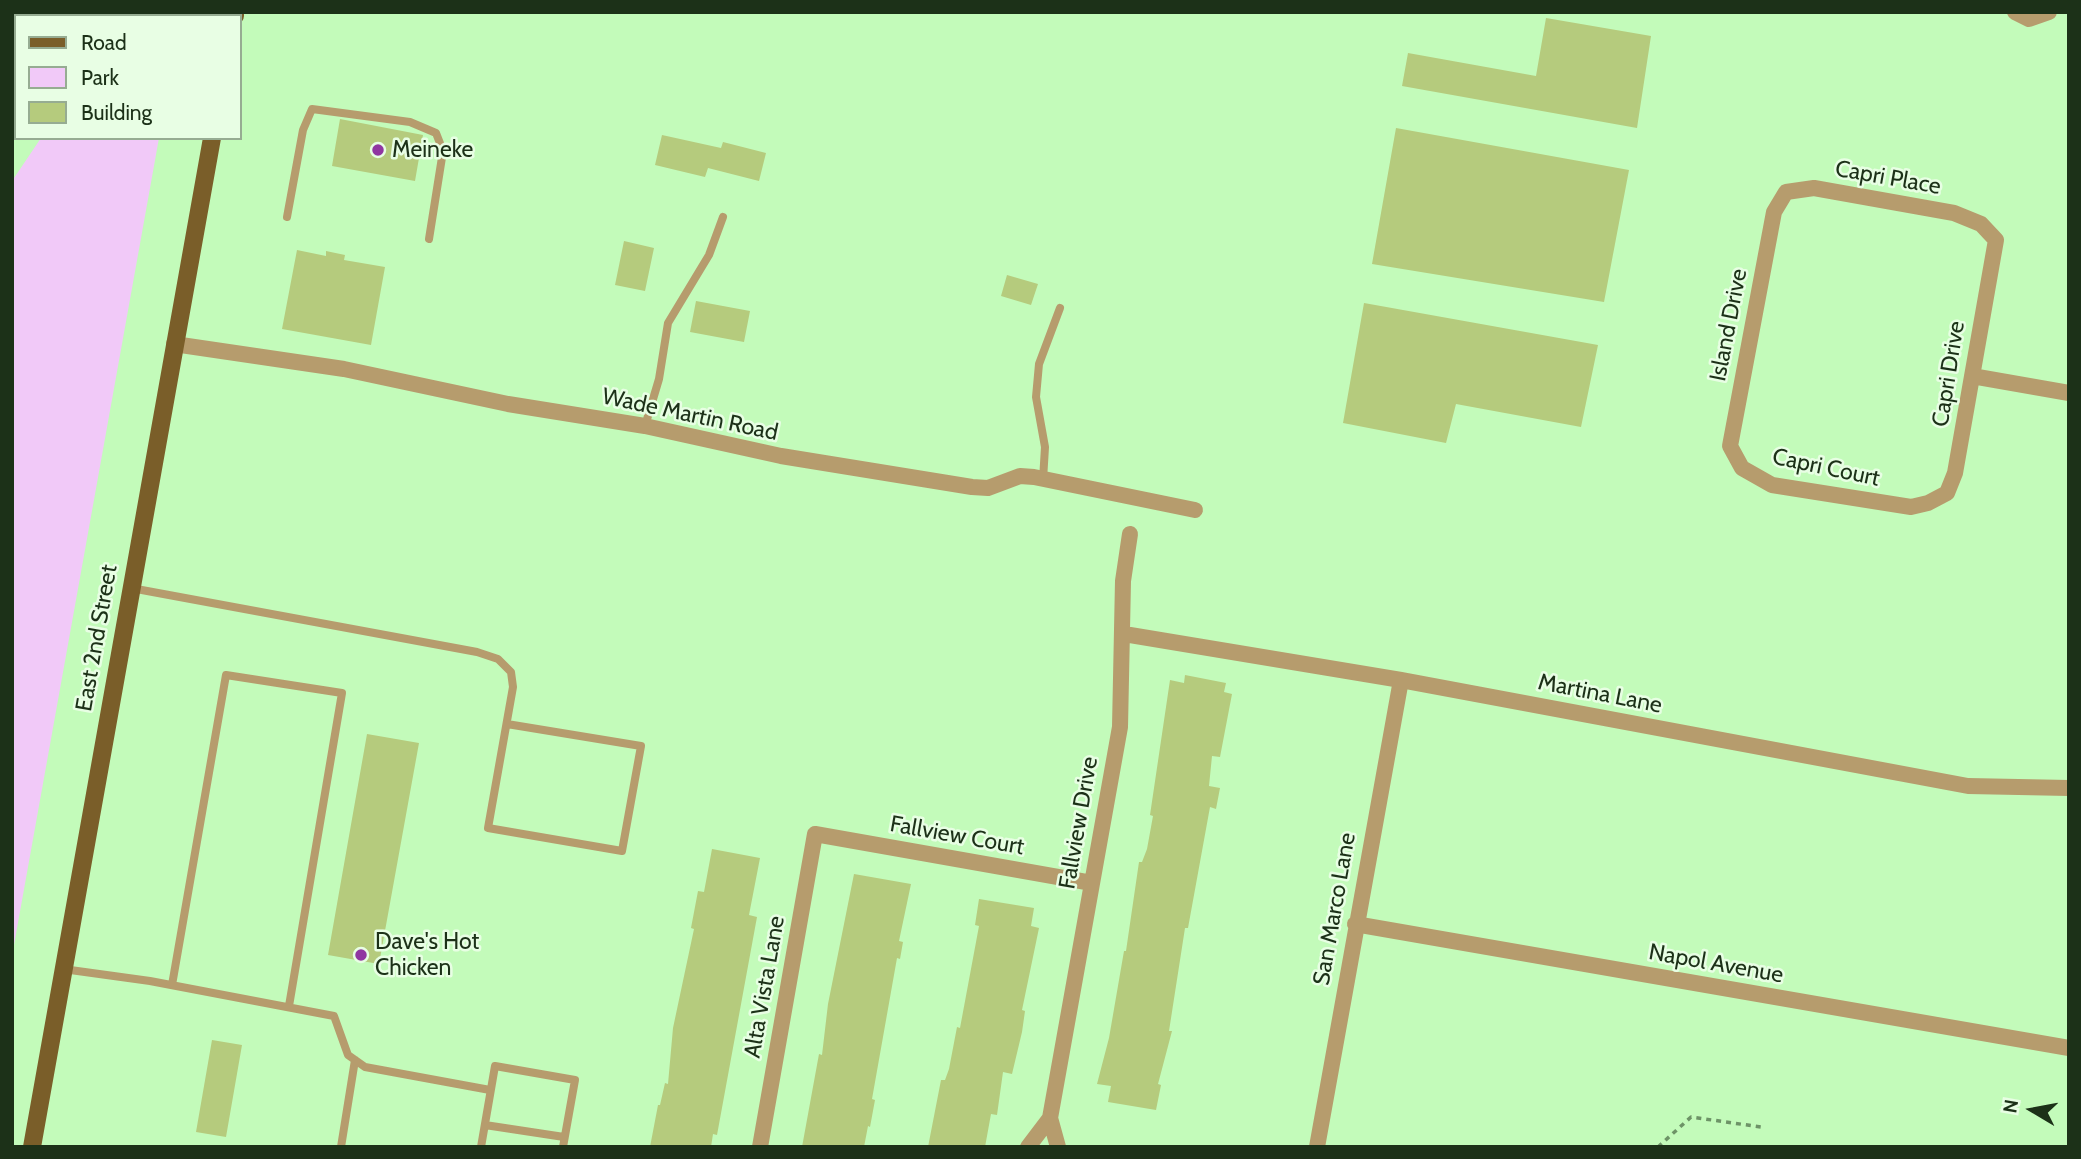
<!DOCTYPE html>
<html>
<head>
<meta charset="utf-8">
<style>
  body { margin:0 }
  #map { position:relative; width:2081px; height:1159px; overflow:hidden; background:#c3fbba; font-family:Cabin,sans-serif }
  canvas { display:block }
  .frame { position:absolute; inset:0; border:14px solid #1c3118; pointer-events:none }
  .legend { position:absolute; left:14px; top:14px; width:228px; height:126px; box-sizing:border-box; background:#e8fee4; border:2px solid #96ac92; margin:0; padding:9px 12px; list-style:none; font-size:21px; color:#1c3118 }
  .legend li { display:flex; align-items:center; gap:14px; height:35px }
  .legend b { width:35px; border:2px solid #96ac92 }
  .north { position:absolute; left:1997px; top:1075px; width:70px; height:70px; -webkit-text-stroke:5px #e8fee4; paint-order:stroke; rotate:280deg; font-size:19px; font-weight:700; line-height:28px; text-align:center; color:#1c3118 }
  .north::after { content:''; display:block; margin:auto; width:24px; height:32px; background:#1c3118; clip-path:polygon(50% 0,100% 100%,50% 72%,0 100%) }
</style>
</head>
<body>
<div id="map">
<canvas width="2081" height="1159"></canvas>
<div class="frame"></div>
<ul class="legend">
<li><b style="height:9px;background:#7a5e29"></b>Road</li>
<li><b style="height:19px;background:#f1c9f8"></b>Park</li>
<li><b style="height:19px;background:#b5cb7d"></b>Building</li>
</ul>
<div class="north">N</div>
</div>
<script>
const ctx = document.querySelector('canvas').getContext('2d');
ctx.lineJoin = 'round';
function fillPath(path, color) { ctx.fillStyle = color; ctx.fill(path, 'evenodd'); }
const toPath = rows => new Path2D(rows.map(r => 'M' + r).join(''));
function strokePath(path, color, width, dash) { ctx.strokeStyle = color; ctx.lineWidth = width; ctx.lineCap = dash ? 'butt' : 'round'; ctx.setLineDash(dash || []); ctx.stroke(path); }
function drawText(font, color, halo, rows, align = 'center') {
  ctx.font = font + ' Cabin,sans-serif'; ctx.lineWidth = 5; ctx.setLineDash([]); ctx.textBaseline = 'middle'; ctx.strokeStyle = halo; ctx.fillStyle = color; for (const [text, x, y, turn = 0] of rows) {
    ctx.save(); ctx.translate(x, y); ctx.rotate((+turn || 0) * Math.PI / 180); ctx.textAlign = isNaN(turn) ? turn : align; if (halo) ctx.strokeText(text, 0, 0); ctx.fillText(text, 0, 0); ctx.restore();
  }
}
const green = toPath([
  [123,12,182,12,181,16,121,16],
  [41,138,159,138,12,956,12,181]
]);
const building = toPath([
  [1546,18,1651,36,1637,128,1402,86,1408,53,1536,76],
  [340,119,423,135,415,181,332,166],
  [1396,128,1629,170,1604,302,1372,264],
  [662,135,721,148,723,142,766,153,759,181,708,168,705,177,655,165],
  [624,241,654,248,645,291,615,285],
  [297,250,326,256,326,251,345,255,344,260,385,267,371,345,282,329],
  [1007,275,1038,284,1031,305,1001,296],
  [696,301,750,311,744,342,690,332],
  [1364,303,1598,345,1581,427,1456,404,1446,443,1343,423],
  [1185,675,1226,683,1224,692,1232,694,1220,757,1212,756,1209,786,1220,788,1216,809,1210,807,1188,928,1185,928,1169,1031,1172,1031,1158,1084,1161,1085,1156,1110,1108,1102,1111,1086,1097,1084,1109,1038,1124,951,1126,951,1139,862,1142,862,1147,849,1153,816,1150,815,1170,680,1184,683],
  [367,734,419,743,379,964,328,955],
  [712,849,760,858,749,915,757,917,717,1135,713,1134,711,1147,650,1147,658,1105,660,1105,665,1083,668,1084,673,1028,694,929,691,928,698,891,704,892],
  [854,874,911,884,899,941,903,942,900,959,897,958,872,1099,875,1100,870,1127,868,1126,864,1147,802,1147,819,1054,822,1055,828,1004],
  [979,899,1034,908,1031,926,1039,928,1022,1010,1025,1011,1022,1032,1012,1074,1003,1072,997,1115,991,1114,985,1147,928,1147,941,1080,945,1080,949,1069,957,1027,960,1028,979,926,975,925],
  [212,1040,242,1045,226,1137,196,1132]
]);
const path = toPath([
  [1658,1147,1691,1117,1761,1127]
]);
const service = toPath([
  [287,217,303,130,312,109,410,122,436,133,443,151,429,239],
  [645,426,659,379,668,323,709,255,723,217],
  [1043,480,1045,447,1036,397,1039,364,1060,308],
  [131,588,477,652,498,659,511,672,513,687,488,828,622,851,641,746,507,724],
  [63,969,150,981,334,1016,348,1055,365,1067,490,1090],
  [172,985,226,675,342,693,289,1006],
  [485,1125,564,1137],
  [341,1147,355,1060],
  [481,1147,495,1066,575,1080,563,1147]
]);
const minor = toPath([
  [2015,12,2029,19,2049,12],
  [1814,188,1954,213,1981,224,1996,240,1955,473,1947,493,1928,503,1911,507,1772,485,1742,468,1730,446,1774,212,1786,192,1814,188],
  [174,344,344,369,508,404,645,426,781,456,972,487,988,488,1020,476,1034,477,1195,510],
  [1972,376,2069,393],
  [1124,634,1401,680,1968,786,2069,788],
  [1355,924,2069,1048],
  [760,1147,815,834,1092,883],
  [1028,1147,1050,1118],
  [1058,1147,1050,1118,1120,727,1123,581,1130,534],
  [1317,1147,1401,680]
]);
const primary = toPath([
  [235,16,235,12],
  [32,1147,212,138]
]);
const markers = [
  [378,150,7,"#9036a1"],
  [361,955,7,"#9036a1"]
];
const poiNames = [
  ["Meineke",392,150],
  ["Dave's Hot",375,942],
  ["Chicken",375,968]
];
const streetNames = [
  ["Capri Place",1888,178,10],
  ["Island Drive",1729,325,-79],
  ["Capri Drive",1949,374,-81],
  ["Wade Martin Road",690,415,12],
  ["Capri Court",1826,468,12],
  ["East 2nd Street",97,638,-80],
  ["Martina Lane",1600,694,11],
  ["Fallview Drive",1079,823,-80],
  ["Fallview Court",957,836,10],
  ["San Marco Lane",1335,909,-80],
  ["Napol Avenue",1716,964,10],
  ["Alta Vista Lane",765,987,-80]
];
fillPath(green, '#f1c9f8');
fillPath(building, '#b5cb7d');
strokePath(path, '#6d9367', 3.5, [5, 5]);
strokePath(service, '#b69c6d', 8);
strokePath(minor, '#b69c6d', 16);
strokePath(primary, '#7a5e29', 18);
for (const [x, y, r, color] of markers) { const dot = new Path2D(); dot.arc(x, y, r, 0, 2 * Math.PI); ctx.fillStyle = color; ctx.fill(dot); strokePath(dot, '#e8fee4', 2.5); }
drawText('23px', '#1c3118', '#e8fee4', poiNames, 'left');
drawText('23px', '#1c3118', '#e8fee4', streetNames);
</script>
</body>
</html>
